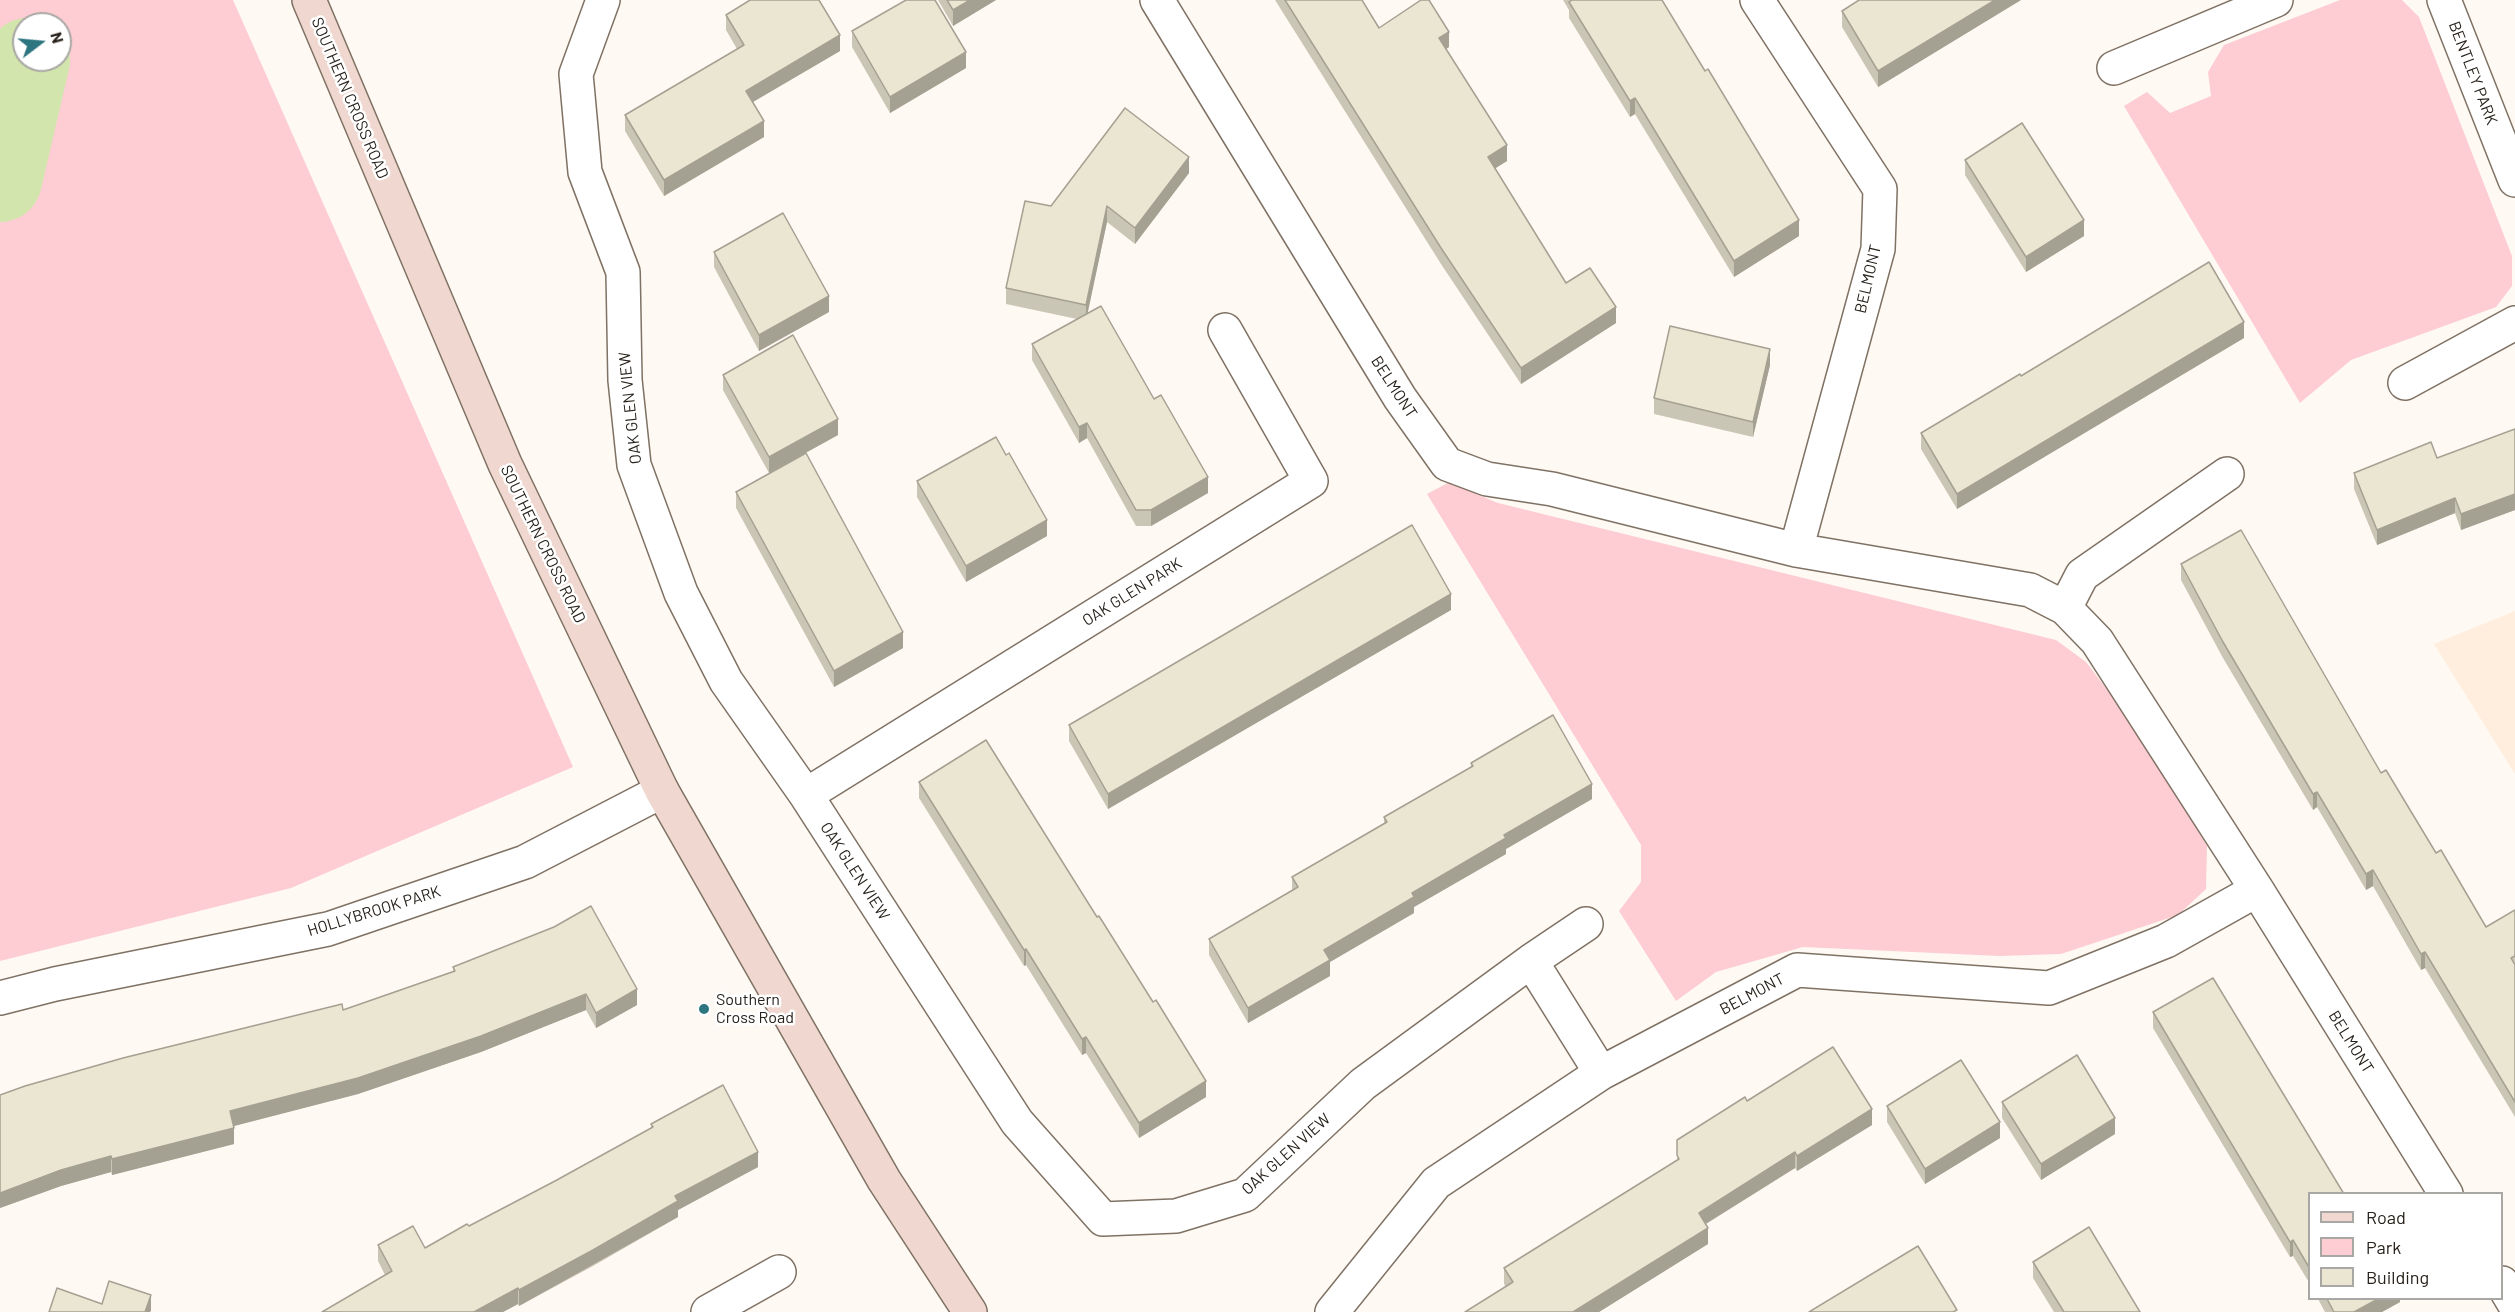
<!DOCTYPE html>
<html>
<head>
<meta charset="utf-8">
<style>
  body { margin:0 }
  #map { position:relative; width:2515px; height:1312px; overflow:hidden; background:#fff9f3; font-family:Barlow,sans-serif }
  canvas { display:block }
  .legend { position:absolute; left:2308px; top:1192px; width:195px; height:108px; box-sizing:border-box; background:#fff; border:2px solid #a9a7a4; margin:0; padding:8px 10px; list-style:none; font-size:18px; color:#28221c }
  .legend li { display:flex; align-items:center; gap:12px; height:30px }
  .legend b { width:30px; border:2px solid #a9a7a4 }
  .north { position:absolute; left:12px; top:12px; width:60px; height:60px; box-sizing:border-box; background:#fff; border:2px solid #a9a7a4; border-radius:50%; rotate:74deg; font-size:16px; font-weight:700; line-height:24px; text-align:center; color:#28221c }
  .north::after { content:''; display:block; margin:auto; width:21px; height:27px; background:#2d757f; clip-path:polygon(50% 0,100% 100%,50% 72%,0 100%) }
</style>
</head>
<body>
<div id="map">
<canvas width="2515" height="1312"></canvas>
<ul class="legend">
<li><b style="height:8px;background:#f0d8d0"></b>Road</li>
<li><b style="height:16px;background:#fdcdd3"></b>Park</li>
<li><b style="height:16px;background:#ebe6d2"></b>Building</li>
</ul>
<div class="north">N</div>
</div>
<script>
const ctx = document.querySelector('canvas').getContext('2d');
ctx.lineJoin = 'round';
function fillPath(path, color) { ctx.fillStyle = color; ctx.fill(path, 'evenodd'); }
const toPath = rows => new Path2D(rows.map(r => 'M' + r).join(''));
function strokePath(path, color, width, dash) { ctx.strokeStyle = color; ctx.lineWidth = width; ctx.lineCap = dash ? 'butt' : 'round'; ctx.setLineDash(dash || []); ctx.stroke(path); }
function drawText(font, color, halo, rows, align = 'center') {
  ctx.font = font + ' Barlow,sans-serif'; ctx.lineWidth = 5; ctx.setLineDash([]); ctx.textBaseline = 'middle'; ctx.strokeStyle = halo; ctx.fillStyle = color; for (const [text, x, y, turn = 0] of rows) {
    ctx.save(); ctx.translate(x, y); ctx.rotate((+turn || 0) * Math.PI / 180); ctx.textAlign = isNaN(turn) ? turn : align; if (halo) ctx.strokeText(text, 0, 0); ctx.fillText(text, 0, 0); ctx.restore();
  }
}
const built = toPath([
  [2515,611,2515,774,2434,644]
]);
const green = toPath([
  [0,0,233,0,573,767,291,888,0,961],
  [24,24,60,24,60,60,24,60],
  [2340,0,2402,0,2419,17,2512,256,2512,286,2496,307,2351,360,2300,403,2124,106,2147,92,2170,113,2211,96,2208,72,2224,45],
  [1455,479,1476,494,1498,503,2056,640,2086,662,2133,724,2207,846,2206,889,2178,915,2061,954,2000,956,1803,947,1716,972,1676,1001,1619,911,1641,882,1641,845,1427,494]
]);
const river = toPath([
  [0,180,28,60]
]);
const street = toPath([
  [603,0,576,74,585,172,623,272,625,380,634,465,681,593,726,681,806,795,1017,1122,1103,1219,1176,1216,1245,1195,1363,1084,1531,961,1601,1073],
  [1157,0,1400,398,1447,464,1487,479,1552,489,1796,550,2030,590,2065,608,2097,641,2257,890,2446,1194],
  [1757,0,1880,189,1878,249,1796,550],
  [2444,0,2515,180],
  [2114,68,2276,0],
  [2405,383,2515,323],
  [2065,608,2082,575,2227,474],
  [806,795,1311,481,1225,330],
  [1531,961,1586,924],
  [0,998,55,984,328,929,525,862,662,791],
  [2502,1283,2515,1305],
  [708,1312,779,1272],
  [1332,1312,1436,1183,1601,1073,1797,970,2049,988,2166,941,2257,890]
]);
const secondary = toPath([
  [309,0,505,464,662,791,884,1180,970,1312]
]);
const wall = toPath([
  [938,0,996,0,953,26],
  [1275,0,1362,0,1379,28,1449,47,1446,49,1507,161,1495,168,1566,283,1616,323,1521,384,1441,264],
  [1563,0,1662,0,1799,236,1734,277,1635,114,1630,117,1569,18,1569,10],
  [1859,0,2021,0,1878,87,1842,27,1842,11],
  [726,15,840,51,753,102,764,137,664,196,625,131,625,115,737,49,726,30],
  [852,31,966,68,890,113,852,47],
  [1965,160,2084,236,2026,272,1965,175],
  [1189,173,1135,244,1107,222,1087,313,1154,399,1208,493,1151,526,1136,526,1087,438,1079,443,1032,360,1032,344,1077,319,1006,304,1006,288,1051,206],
  [714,252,829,312,759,351,714,267],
  [2244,338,1957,509,1921,449,1921,433,2021,376],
  [1770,365,1753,437,1654,414,1654,398],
  [723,375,838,435,769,473,723,390],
  [2515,429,2515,510,2461,530,2455,513,2377,545,2354,489,2354,473,2437,458],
  [917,481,1047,536,966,582,917,497],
  [736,492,903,648,834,687,736,508],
  [2181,564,2381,773,2486,927,2515,910,2515,1117,2425,968,2421,970,2373,886,2366,890,2317,807,2313,810,2223,658,2181,580],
  [1451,610,1108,809,1069,741,1069,725],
  [1471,763,1592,799,1506,849,1506,854,1414,907,1414,913,1330,962,1330,976,1248,1023,1209,955,1209,939,1292,890,1292,877,1384,823,1384,817,1471,767],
  [919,782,1206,1097,1139,1138,1086,1053,1082,1055,1026,965,1024,966,919,798],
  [453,967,637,1005,596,1028,586,1010,481,1052,358,1094,234,1126,234,1144,112,1175,111,1172,61,1186,0,1208,0,1095,343,1010,453,971],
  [2153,1012,2310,1194,2310,1284,2293,1256,2290,1257,2153,1028],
  [1747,1101,1872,1125,1797,1171,1795,1168,1706,1224,1708,1244,1599,1312,1465,1312,1506,1287,1504,1284,1504,1268,1677,1160,1677,1140],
  [2002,1102,2115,1134,2041,1180,2002,1118],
  [1887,1106,2000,1138,1925,1184,1887,1122],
  [651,1124,758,1167,678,1210,678,1217,593,1266,519,1306,518,1304,503,1312,322,1312,385,1275,378,1261,378,1245,425,1248,469,1226,555,1181,651,1128],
  [2033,1262,2140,1312,2054,1312,2033,1278],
  [2318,1299,2400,1299,2400,1302,2382,1312,2325,1312]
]);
const shadedWall = toPath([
  [970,0,996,0,953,26,953,10],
  [1995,0,2021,0,1878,87,1878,71],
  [1449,32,1449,47,1439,54,1439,38],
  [840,35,840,51,746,106,746,91],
  [966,52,966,68,890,113,890,97],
  [1635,98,1635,114,1630,117,1630,101],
  [764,121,764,137,664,196,664,180],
  [1507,145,1507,161,1488,173,1488,157],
  [1189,157,1189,173,1135,244,1135,228],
  [1107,206,1107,222,1086,321,1086,305],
  [1799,220,1799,236,1734,277,1734,261],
  [2084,220,2084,236,2026,272,2026,257],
  [829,296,829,312,759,351,759,335],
  [1616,307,1616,323,1521,384,1521,368],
  [2244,322,2244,338,1957,509,1957,494],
  [1770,349,1770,365,1753,437,1753,422],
  [838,419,838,435,769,473,769,457],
  [1087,423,1087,438,1079,443,1079,427],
  [1208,477,1208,493,1151,526,1151,510],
  [2515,494,2515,510,2461,530,2461,514],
  [2455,498,2455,513,2377,545,2377,530],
  [1047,520,1047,536,966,582,966,566],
  [1451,594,1451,610,1108,809,1108,794],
  [903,632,903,648,834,687,834,671],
  [1592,784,1592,799,1506,849,1506,854,1414,907,1414,913,1330,962,1330,976,1248,1023,1248,1008,1324,950,1412,893,1504,835],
  [2317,792,2317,807,2313,810,2313,794],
  [2373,870,2373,886,2366,890,2366,874],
  [1026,949,1026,965,1024,966,1024,950],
  [2425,952,2425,968,2421,970,2421,954],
  [637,989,637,1005,596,1028,596,1013],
  [586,994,586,1010,481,1052,358,1094,230,1127,230,1111],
  [1086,1037,1086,1053,1082,1055,1082,1039],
  [1206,1081,1206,1097,1139,1138,1139,1123],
  [1872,1109,1872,1125,1797,1171,1797,1156],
  [2115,1118,2115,1134,2041,1180,2041,1164],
  [2000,1122,2000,1138,1925,1184,1925,1169],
  [234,1128,234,1144,112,1175,112,1159],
  [758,1152,758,1167,678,1210,678,1217,519,1306,519,1290,675,1196],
  [1795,1152,1795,1168,1699,1228,1699,1213],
  [111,1156,111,1172,61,1186,0,1208,0,1193,61,1170],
  [1708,1228,1708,1244,1599,1312,1573,1312],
  [2293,1240,2293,1256,2290,1257,2290,1242],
  [518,1288,518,1304,503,1312,474,1312],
  [151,1295,151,1311,150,1312,145,1312],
  [2378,1299,2400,1299,2400,1302,2382,1312,2354,1312]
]);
const building = toPath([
  [750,0,819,0,840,35,746,91,764,121,664,180,625,115,744,45,726,15,750,0],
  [906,0,935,0,966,52,890,97,852,31,906,0],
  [947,0,970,0,953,10,947,0],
  [1285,0,1362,0,1379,28,1421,0,1429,0,1449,32,1439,38,1507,145,1488,157,1566,283,1590,268,1616,307,1521,368,1441,248,1285,0],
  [1572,0,1662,0,1705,71,1708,69,1799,220,1734,261,1635,98,1630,101,1569,2,1572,0],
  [1859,0,1995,0,1878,71,1842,11,1859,0],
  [1125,108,1189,157,1135,228,1107,206,1086,305,1006,288,1025,201,1051,206,1125,108],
  [2022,123,2084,220,2026,257,1965,160,2022,123],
  [783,213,829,296,759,335,714,252,783,213],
  [2209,262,2244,322,1957,494,1921,433,2020,374,2021,376,2209,262],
  [1101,306,1154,399,1161,395,1208,477,1151,510,1136,510,1087,423,1079,427,1032,344,1101,306],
  [1670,326,1770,349,1753,422,1654,398,1670,326],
  [793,335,838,419,769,457,723,375,793,335],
  [2515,429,2515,494,2461,514,2455,498,2377,530,2354,473,2431,442,2437,458,2515,429],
  [996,437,1006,455,1009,453,1047,520,966,566,917,481,996,437],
  [806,453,903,632,834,671,736,492,806,453],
  [1412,525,1451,594,1108,794,1069,725,1412,525],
  [2241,530,2381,773,2386,770,2436,853,2441,850,2486,927,2515,910,2515,956,2511,958,2515,965,2515,1102,2425,952,2421,954,2373,870,2366,874,2317,792,2313,794,2223,642,2181,564,2241,530],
  [1553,715,1592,784,1504,835,1506,838,1412,893,1414,897,1324,950,1330,960,1248,1008,1209,939,1298,887,1292,877,1387,822,1384,817,1473,766,1471,763,1553,715],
  [986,740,1097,917,1099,916,1153,1002,1156,1000,1206,1081,1139,1123,1086,1037,1082,1039,1026,949,1024,950,919,782,986,740],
  [591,906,637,989,596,1013,586,994,481,1036,358,1078,230,1111,234,1128,112,1159,111,1156,61,1170,0,1193,0,1095,25,1086,123,1058,342,1004,343,1010,455,971,453,967,554,927,591,906],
  [2213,978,2344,1194,2310,1194,2310,1269,2293,1240,2290,1242,2153,1012,2213,978],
  [1833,1047,1872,1109,1797,1156,1795,1152,1699,1213,1708,1228,1573,1312,1465,1312,1513,1282,1504,1268,1679,1159,1677,1155,1677,1140,1745,1097,1747,1101,1833,1047],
  [2077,1055,2115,1118,2041,1164,2002,1102,2077,1055],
  [1961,1060,2000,1122,1925,1169,1887,1106,1961,1060],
  [723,1085,758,1152,675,1196,678,1201,593,1250,519,1290,518,1288,474,1312,322,1312,392,1271,378,1245,413,1226,425,1248,467,1224,469,1226,555,1181,653,1127,651,1124,723,1085],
  [2089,1227,2140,1312,2064,1312,2033,1262,2089,1227],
  [1918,1246,1957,1310,1953,1312,1809,1312,1918,1246],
  [109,1281,151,1295,145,1312,49,1312,57,1288,102,1304,109,1281],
  [2327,1299,2378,1299,2354,1312,2334,1312,2327,1299]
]);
const markers = [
  [704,1009,6,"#2d757f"]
];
const streetNames = [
  ["BENTLEY PARK",2473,73,69],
  ["SOUTHERN CROSS ROAD",350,98,67],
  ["BELMONT",1868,279,-77],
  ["BELMONT",1394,387,57],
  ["OAK GLEN VIEW",630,408,-96],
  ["SOUTHERN CROSS ROAD",543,544,64],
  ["OAK GLEN PARK",1132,592,-32],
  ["OAK GLEN VIEW",855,871,57],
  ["HOLLYBROOK PARK",374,911,-17],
  ["BELMONT",1752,994,-28],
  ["BELMONT",2351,1042,58],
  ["OAK GLEN VIEW",1286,1154,-42]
];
const poiNames = [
  ["Southern",716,1000],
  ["Cross Road",716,1018]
];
fillPath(built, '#fed');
fillPath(green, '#fdcdd3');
strokePath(river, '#d1e5ac', 84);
strokePath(street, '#7f7264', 36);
strokePath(secondary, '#7f7264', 36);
strokePath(street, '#fff', 33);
strokePath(secondary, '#f0d8d0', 33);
fillPath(wall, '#cac6b5');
fillPath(shadedWall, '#a4a193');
fillPath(building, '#ebe6d2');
strokePath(building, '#a4a193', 1.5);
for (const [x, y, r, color] of markers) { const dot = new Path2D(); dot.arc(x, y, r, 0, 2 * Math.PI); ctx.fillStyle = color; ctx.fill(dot); strokePath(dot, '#fff', 2); }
drawText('16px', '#28221c', '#fff', streetNames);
drawText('16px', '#28221c', '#fff', poiNames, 'left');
</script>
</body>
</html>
